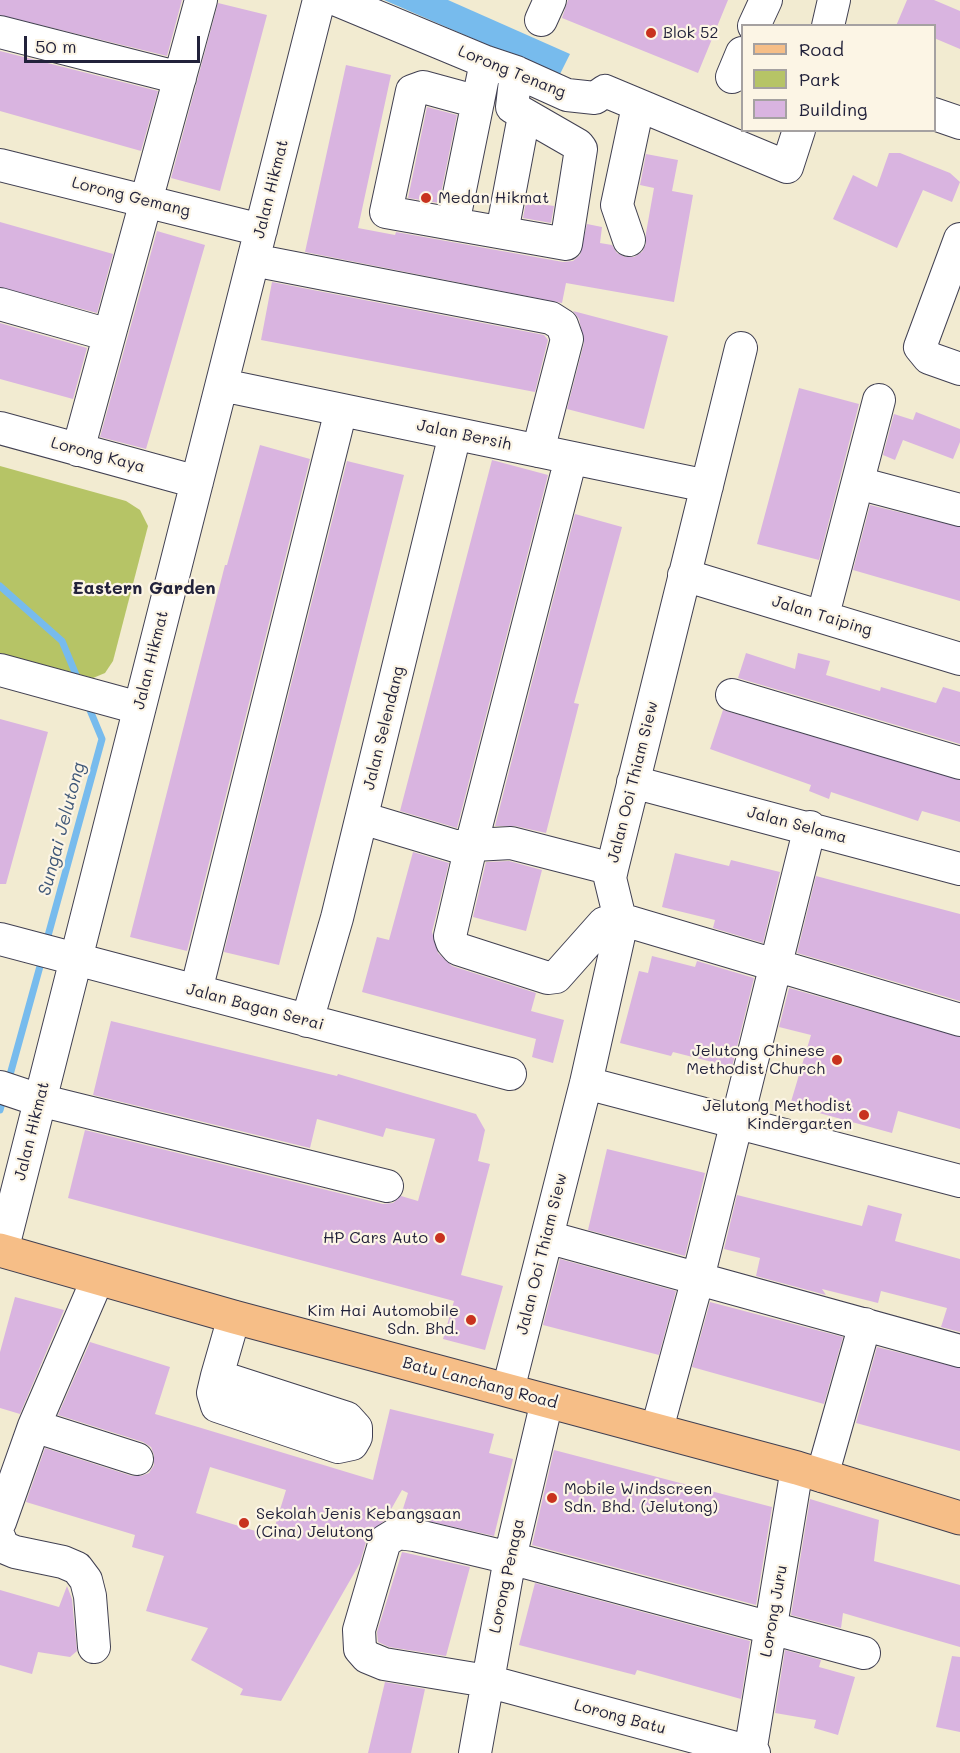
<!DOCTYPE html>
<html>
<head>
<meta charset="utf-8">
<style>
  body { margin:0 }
  #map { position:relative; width:960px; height:1753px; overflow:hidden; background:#f2ebd1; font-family:Mali,sans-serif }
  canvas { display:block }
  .legend { position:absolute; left:741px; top:24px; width:195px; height:108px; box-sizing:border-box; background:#fcf5e5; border:2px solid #a5a1a1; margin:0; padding:8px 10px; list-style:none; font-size:18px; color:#22223b }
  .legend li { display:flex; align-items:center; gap:12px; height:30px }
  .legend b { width:30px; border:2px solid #a5a1a1 }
  .scale { position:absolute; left:24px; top:36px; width:176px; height:27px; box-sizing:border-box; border:3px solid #22223b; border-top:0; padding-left:8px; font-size:18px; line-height:21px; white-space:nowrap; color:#22223b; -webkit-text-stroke:4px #fcf5e5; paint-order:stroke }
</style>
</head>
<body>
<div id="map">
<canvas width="960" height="1753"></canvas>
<ul class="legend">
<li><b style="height:8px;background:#f6be87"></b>Road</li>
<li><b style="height:16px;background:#b6c466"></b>Park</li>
<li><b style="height:16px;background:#d9b4e0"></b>Building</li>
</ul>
<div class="scale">50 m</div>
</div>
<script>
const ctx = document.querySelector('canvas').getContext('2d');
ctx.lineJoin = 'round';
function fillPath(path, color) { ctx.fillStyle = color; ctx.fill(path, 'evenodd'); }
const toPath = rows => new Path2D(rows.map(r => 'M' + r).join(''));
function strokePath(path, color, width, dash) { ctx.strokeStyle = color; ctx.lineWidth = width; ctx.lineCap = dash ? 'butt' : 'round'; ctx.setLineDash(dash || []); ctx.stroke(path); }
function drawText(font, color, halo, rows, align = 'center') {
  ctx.font = font + ' Mali,sans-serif'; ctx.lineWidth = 4.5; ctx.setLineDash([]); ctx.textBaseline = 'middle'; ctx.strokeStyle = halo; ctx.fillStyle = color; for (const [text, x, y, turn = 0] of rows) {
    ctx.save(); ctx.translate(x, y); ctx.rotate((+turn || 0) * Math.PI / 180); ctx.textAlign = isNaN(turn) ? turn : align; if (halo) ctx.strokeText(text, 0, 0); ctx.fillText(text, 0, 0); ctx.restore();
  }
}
const green = toPath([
  [0,466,126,501,140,510,148,526,113,661,105,673,93,678,0,653]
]);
const water = toPath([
  [384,0,448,0,570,54,559,76]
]);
const stream = toPath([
  [0,586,62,641,79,682],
  [46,943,102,739,87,703],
  [8,1082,42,959],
  [0,1110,4,1095]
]);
const building = toPath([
  [0,0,182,0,167,56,0,15],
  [568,0,728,0,698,73,562,18],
  [907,0,934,0,960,11,960,49,934,38,934,26,896,26],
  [218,3,267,15,220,191,171,178],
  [0,51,158,91,141,151,0,111],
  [346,65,391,75,358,228,395,235,396,232,563,262,573,261,580,255,587,224,602,227,600,243,612,245,617,253,625,257,634,257,642,252,646,244,646,233,654,188,640,185,646,154,678,160,672,191,693,195,674,302,566,283,562,303,305,252],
  [427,107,457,115,439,203,408,198],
  [889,153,900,153,950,173,960,182,952,202,923,190,897,248,833,219,853,175,877,187],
  [526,202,554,206,551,223,523,218],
  [0,222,113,254,97,313,0,287],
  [157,231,205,245,146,449,100,437],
  [272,282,544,335,548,340,535,392,261,340],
  [573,311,668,336,644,429,567,409,584,343,579,319],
  [0,323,87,348,73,399,0,379],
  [799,388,859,404,819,560,757,544],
  [916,412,960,429,960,442,953,459,903,440,895,460,883,455,894,414,913,420],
  [260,445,310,459,187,951,130,937,225,565,227,565],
  [492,460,548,475,457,828,400,811],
  [347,461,404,475,279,965,224,952],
  [870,505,960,527,960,601,853,570],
  [575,514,622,527,574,703,579,704,546,833,515,826,495,826],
  [746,653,795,669,798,653,830,661,826,675,880,691,881,687,936,703,943,687,960,692,960,744,738,678],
  [723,710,960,780,960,822,922,811,918,821,831,792,829,799,809,791,811,785,710,749],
  [0,719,48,732,6,884,0,884],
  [413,852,449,863,432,932,438,953,452,966,536,993,531,1011,564,1020,553,1063,532,1057,536,1039,362,992,377,937,389,940],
  [675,853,729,866,731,860,780,872,763,943,713,928,715,920,662,907],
  [509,861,542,870,526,931,473,917,486,862],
  [816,876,960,914,960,1001,797,953],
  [652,956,695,967,697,961,754,978,732,1067,673,1052,671,1056,620,1043,639,971,648,973],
  [789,988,960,1037,960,1129,898,1111,892,1133,790,1105,811,1035,779,1027],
  [111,1021,337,1076,338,1074,476,1114,485,1130,478,1161,490,1164,461,1275,503,1286,485,1350,443,1339,454,1301,68,1198,85,1130,383,1204,393,1203,401,1196,418,1201,435,1139,386,1128,383,1137,317,1119,310,1148,93,1095],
  [607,1149,705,1173,685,1256,588,1230],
  [737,1195,862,1226,868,1205,902,1214,895,1241,960,1259,960,1332,941,1327,947,1308,881,1291,878,1303,822,1289,826,1295,756,1276,760,1258,724,1249],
  [560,1259,676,1291,659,1355,543,1325],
  [15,1297,64,1310,20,1414,0,1408,0,1352],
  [710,1302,843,1337,824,1404,692,1367],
  [90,1342,170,1367,155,1414,373,1480,390,1409,494,1434,489,1453,513,1459,494,1536,401,1515,408,1493,402,1490,385,1520,368,1535,360,1563,281,1701,240,1695,243,1689,191,1660,208,1628,146,1611,164,1556,132,1547,135,1535,26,1502,45,1448,132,1476,141,1476,149,1473,154,1465,154,1455,151,1447,143,1442,58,1415],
  [210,1467,286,1490,272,1536,196,1513],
  [877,1347,960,1368,960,1451,856,1423],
  [554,1450,772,1507,756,1605,532,1545],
  [810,1499,879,1520,874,1561,960,1585,960,1647,843,1613,841,1628,791,1615],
  [402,1552,470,1567,446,1656,389,1647,378,1642,377,1632],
  [535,1583,750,1641,741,1699,637,1670,635,1675,519,1645],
  [67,1586,72,1599,77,1651,70,1657,38,1652,32,1674,0,1665,0,1590,59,1607],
  [785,1650,821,1660,819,1667,855,1677,838,1735,814,1728,816,1720,775,1713],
  [952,1656,960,1657,960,1732,936,1727],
  [385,1682,425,1689,411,1753,368,1753]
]);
const minor = toPath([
  [337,0,486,62,516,72,567,95,595,98,605,91,787,167,799,130],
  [541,20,550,0],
  [754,26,766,0],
  [828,26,834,0],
  [0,32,180,78],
  [486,62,453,224,566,244,581,149,578,145,512,107,516,72],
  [732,77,742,53],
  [934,114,960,123],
  [0,165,261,230],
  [453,224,386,212,412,91,423,87,478,102],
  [502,232,524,116],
  [960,239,920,347,929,358,960,369],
  [629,240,617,205,638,106],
  [253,260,551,318,562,325,567,339,538,451],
  [0,304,109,335],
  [222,385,707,486],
  [0,428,197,482],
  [78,450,201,0],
  [571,458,471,846,450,936,452,942,458,949,548,978,556,977,604,923,620,919,960,1020],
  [858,483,960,510],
  [684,575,960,659],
  [823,615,879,400],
  [0,670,139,708],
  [732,695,960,763],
  [633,782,960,869],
  [362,818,455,846,511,843,612,869],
  [0,939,510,1074],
  [196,991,341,410],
  [307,1021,337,918,455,434],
  [586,1083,960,1181],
  [0,1087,39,1100,387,1186],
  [547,1237,960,1351],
  [2,1251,319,0],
  [217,1376,347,1418,356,1428,356,1437,352,1444,338,1447,217,1406,213,1393,217,1376,234,1317],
  [508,1390,586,1083,620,931,620,919,610,878,612,869,741,348],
  [34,1426,137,1459],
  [657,1429,698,1278,810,827],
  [822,1476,865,1324],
  [0,1522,34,1426,98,1278],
  [0,1539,3,1547,15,1552,63,1562,77,1568,86,1580,90,1596,94,1647],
  [475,1753,510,1558,547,1401],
  [750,1753,797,1468],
  [754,1753,487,1681,384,1664,367,1657,360,1649,359,1630,385,1541,398,1533,414,1535,510,1558,864,1653]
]);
const major = toPath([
  [0,1250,234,1317,797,1468,960,1518]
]);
const markers = [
  [651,33,6,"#c8321e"],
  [426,198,6,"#c8321e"],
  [837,1060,6,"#c8321e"],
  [864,1115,6,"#c8321e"],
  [440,1238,6,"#c8321e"],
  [471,1320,6,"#c8321e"],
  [552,1498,6,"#c8321e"],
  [244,1523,6,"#c8321e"]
];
const poiNames = [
  ["Blok 52",663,33],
  ["Medan Hikmat",438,198],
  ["Jelutong Chinese",825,1051,"right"],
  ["Methodist Church",825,1069,"right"],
  ["Jelutong Methodist",852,1106,"right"],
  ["Kindergarten",852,1124,"right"],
  ["HP Cars Auto",428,1238,"right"],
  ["Kim Hai Automobile",459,1311,"right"],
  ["Sdn. Bhd.",459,1329,"right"],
  ["Mobile Windscreen",564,1489],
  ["Sdn. Bhd. (Jelutong)",564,1507],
  ["Sekolah Jenis Kebangsaan",256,1514],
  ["(Cina) Jelutong",256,1532]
];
const streetNames = [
  ["Lorong Tenang",512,72,22],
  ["Jalan Hikmat",271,189,-76],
  ["Lorong Gemang",131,197,14],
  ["Jalan Bersih",464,435,12],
  ["Lorong Kaya",98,455,15],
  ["Jalan Taiping",822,616,17],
  ["Jalan Hikmat",151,660,-76],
  ["Jalan Selendang",384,728,-76],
  ["Jalan Ooi Thiam Siew",633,782,-76],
  ["Jalan Selama",797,825,15],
  ["Jalan Bagan Serai",255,1007,15],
  ["Jalan Hikmat",32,1131,-76],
  ["Jalan Ooi Thiam Siew",542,1254,-76],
  ["Batu Lanchang Road",480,1383,15],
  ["Lorong Penaga",507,1576,-78],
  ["Lorong Juru",774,1611,-80],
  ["Lorong Batu",620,1717,15]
];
const neighbourhoodNames = [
  ["Eastern Garden",144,588]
];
const waterNames = [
  ["Sungai Jelutong",62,829,-75]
];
fillPath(green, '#b6c466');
fillPath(water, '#77bbed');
strokePath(stream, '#77bbed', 7);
fillPath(building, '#d9b4e0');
strokePath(minor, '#414052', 34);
strokePath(major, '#414052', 35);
strokePath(minor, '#fff', 32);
strokePath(major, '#f6be87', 33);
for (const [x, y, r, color] of markers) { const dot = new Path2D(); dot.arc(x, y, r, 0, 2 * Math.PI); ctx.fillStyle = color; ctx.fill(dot); strokePath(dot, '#fcf5e5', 2); }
drawText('16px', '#22223b', '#fcf5e5', poiNames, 'left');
drawText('16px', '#22223b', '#fcf5e5', streetNames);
drawText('bold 18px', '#22223b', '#fcf5e5', neighbourhoodNames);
drawText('italic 18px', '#405879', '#fcf5e5', waterNames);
</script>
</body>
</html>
